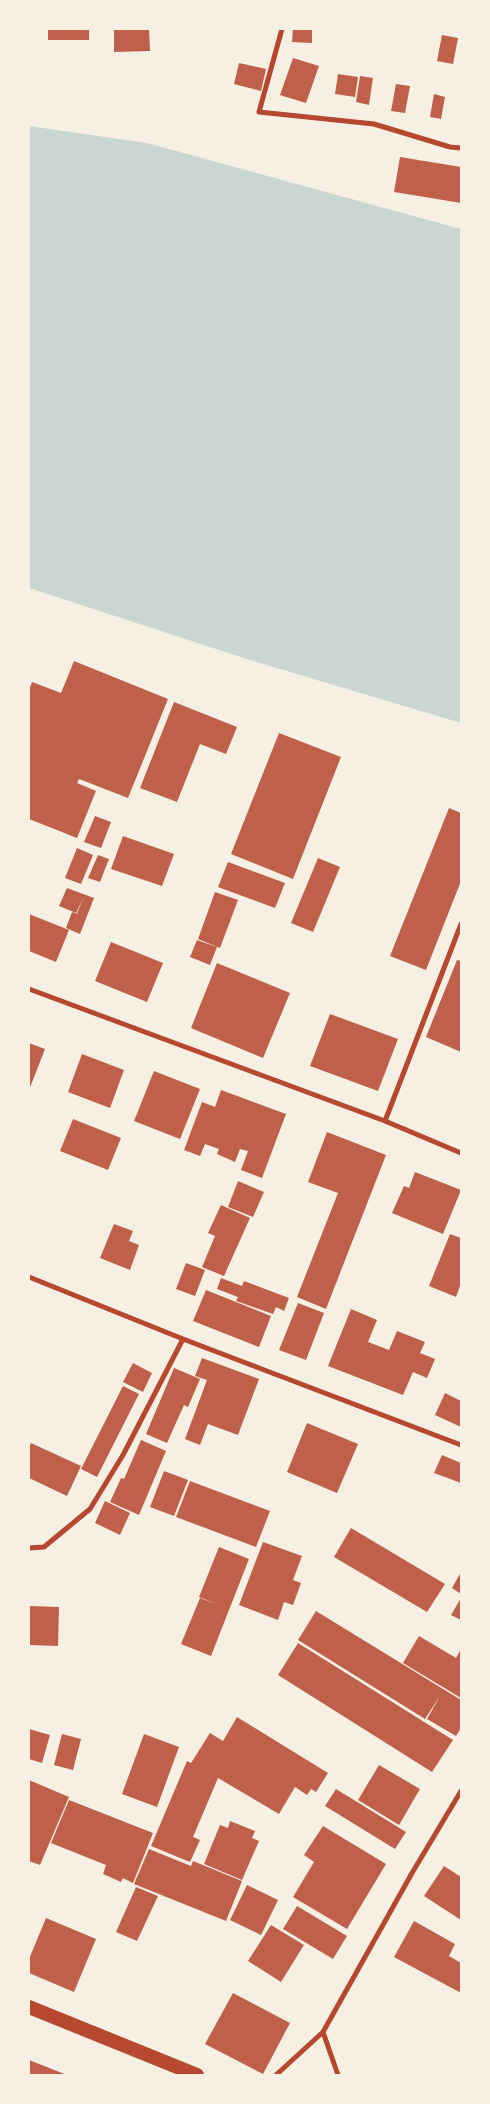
<!DOCTYPE html>
<html>
<head>
<meta charset="utf-8">
<style>
  body { margin:0 }
  #map { position:relative; width:490px; height:2104px; overflow:hidden; background:#f6efe4; font-family:Montserrat,sans-serif }
  canvas { display:block }
  .frame { position:absolute; inset:0; border:30px solid #f6efe4; pointer-events:none }
</style>
</head>
<body>
<div id="map">
<canvas width="490" height="2104"></canvas>
<div class="frame"></div>
</div>
<script>
const ctx = document.querySelector('canvas').getContext('2d');
ctx.lineJoin = 'round';
function fillPath(path, color) { ctx.fillStyle = color; ctx.fill(path, 'evenodd'); }
const toPath = rows => new Path2D(rows.map(r => 'M' + r).join(''));
function strokePath(path, color, width, dash) { ctx.strokeStyle = color; ctx.lineWidth = width; ctx.lineCap = dash ? 'butt' : 'round'; ctx.setLineDash(dash || []); ctx.stroke(path); }
const water = toPath([
  [29,126,147,143,461,229,461,723,250,660,29,588]
]);
const building = toPath([
  [48,29,89,29,89,40,48,40],
  [114,29,149,29,150,51,114,52],
  [293,29,312,29,312,43,292,42],
  [442,35,458,38,453,64,437,61],
  [293,58,319,66,306,103,280,95],
  [239,63,266,69,261,91,234,84],
  [338,74,358,77,355,97,335,94],
  [360,76,373,78,369,105,356,102],
  [396,84,410,86,405,113,391,111],
  [434,94,445,97,441,119,430,117],
  [400,157,461,167,461,203,394,192],
  [74,661,168,699,128,798,79,779,77,783,96,791,77,838,29,819,29,690,32,682,61,693],
  [174,702,237,727,226,754,200,744,177,802,140,788],
  [279,733,341,757,293,879,231,854],
  [449,808,461,813,461,881,426,970,390,956],
  [95,816,111,822,101,848,84,842],
  [123,836,174,854,162,886,111,869],
  [77,848,93,855,81,884,65,878],
  [98,855,109,859,100,882,88,878],
  [318,858,340,867,313,932,291,923],
  [228,862,285,883,275,908,218,887],
  [67,888,94,898,80,934,66,928,72,912,78,914,77,913,84,897,76,913,59,906],
  [215,892,238,900,220,948,198,939],
  [29,914,69,930,56,962,29,951],
  [197,940,217,947,210,965,190,957],
  [111,942,163,963,147,1002,95,981],
  [457,960,461,961,461,1052,426,1037],
  [217,963,290,993,263,1058,191,1028],
  [330,1014,398,1039,378,1091,310,1066],
  [29,1043,45,1049,29,1090],
  [82,1054,124,1070,110,1108,68,1092],
  [154,1071,200,1089,180,1139,134,1121],
  [221,1090,286,1114,262,1178,241,1170,248,1151,240,1149,235,1162,217,1154,219,1149,205,1144,200,1156,184,1150,202,1102,215,1107],
  [73,1119,121,1138,108,1170,60,1151],
  [327,1132,386,1155,326,1309,297,1297,338,1193,308,1182],
  [415,1172,461,1190,443,1234,392,1213,404,1186,409,1188],
  [238,1181,264,1192,253,1217,228,1207],
  [221,1205,250,1218,224,1276,202,1267,215,1236,208,1233],
  [114,1224,133,1231,129,1241,139,1245,130,1270,100,1258],
  [450,1234,461,1238,461,1283,456,1297,429,1286],
  [186,1263,205,1270,195,1296,176,1289],
  [221,1278,242,1286,244,1281,289,1298,284,1311,276,1307,273,1314,236,1301,238,1297,217,1289],
  [206,1290,271,1316,259,1347,193,1321],
  [298,1303,324,1313,306,1360,279,1350],
  [351,1309,377,1320,368,1342,389,1350,397,1331,425,1342,420,1353,435,1359,427,1378,413,1372,403,1395,328,1366],
  [202,1358,259,1379,238,1435,208,1424,200,1445,185,1439,207,1380,195,1376],
  [133,1363,152,1373,143,1392,123,1382],
  [174,1368,200,1379,188,1407,184,1405,167,1443,146,1434],
  [123,1386,139,1394,97,1477,81,1469],
  [445,1393,461,1401,461,1427,435,1415],
  [307,1423,358,1444,337,1493,287,1472],
  [141,1440,166,1451,139,1515,110,1502,121,1478,124,1479],
  [31,1443,81,1466,67,1496,29,1478,29,1448],
  [442,1455,461,1463,461,1483,434,1473],
  [164,1471,188,1480,174,1516,150,1507],
  [190,1481,270,1511,256,1547,176,1517],
  [105,1501,130,1513,120,1535,95,1523],
  [351,1528,445,1584,427,1612,334,1557],
  [263,1542,302,1556,293,1580,301,1583,293,1605,284,1602,278,1620,239,1605],
  [219,1547,249,1559,211,1656,181,1644,200,1598,219,1605,199,1597],
  [461,1572,461,1594,452,1588],
  [461,1598,461,1620,451,1615],
  [29,1606,59,1607,58,1646,29,1645],
  [316,1611,461,1700,461,1728,456,1736,427,1719,440,1696,425,1719,298,1640],
  [419,1636,456,1658,461,1649,461,1698,403,1663],
  [298,1643,453,1740,432,1772,278,1675],
  [237,1717,328,1773,316,1792,311,1789,307,1795,295,1787,279,1814,218,1778,193,1837,200,1840,190,1862,151,1846,187,1761,191,1763,210,1733,223,1741],
  [29,1729,50,1735,42,1763,29,1759],
  [62,1734,81,1739,73,1770,54,1765],
  [144,1734,179,1747,157,1807,122,1794],
  [379,1765,420,1789,399,1825,358,1800],
  [29,1780,69,1797,40,1865,29,1861],
  [336,1789,406,1832,395,1849,325,1806],
  [69,1800,153,1833,133,1883,123,1878,121,1882,103,1874,106,1865,51,1843],
  [230,1821,255,1831,252,1838,259,1841,242,1880,204,1864,220,1825,228,1828],
  [323,1826,386,1864,347,1929,293,1897,314,1862,304,1855],
  [149,1849,191,1866,193,1861,242,1881,226,1921,134,1884],
  [444,1866,461,1877,461,1920,424,1896],
  [247,1885,278,1900,261,1935,230,1920],
  [136,1887,158,1896,137,1941,116,1932],
  [297,1906,347,1936,333,1959,283,1929],
  [46,1918,96,1939,74,1992,29,1973,29,1959],
  [414,1921,455,1944,449,1956,461,1963,461,1993,394,1957],
  [271,1925,304,1945,281,1982,248,1961],
  [233,1993,290,2023,263,2074,205,2044],
  [29,2060,67,2075,29,2075]
]);
const minor = toPath([
  [282,29,259,112,374,124,450,147,461,148],
  [29,989,385,1121,461,1153],
  [385,1121,461,924],
  [29,1277,183,1339,461,1445],
  [29,1548,44,1547,90,1509,123,1455,183,1339],
  [323,2032,338,2075],
  [276,2075,323,2032,412,1873,461,1791]
]);
const trunk = toPath([
  [29,2007,197,2075]
]);
fillPath(water, '#c9d6d2');
fillPath(building, '#bf614a');
strokePath(minor, '#b5482f', 5);
strokePath(trunk, '#b5482f', 14);
</script>
</body>
</html>
